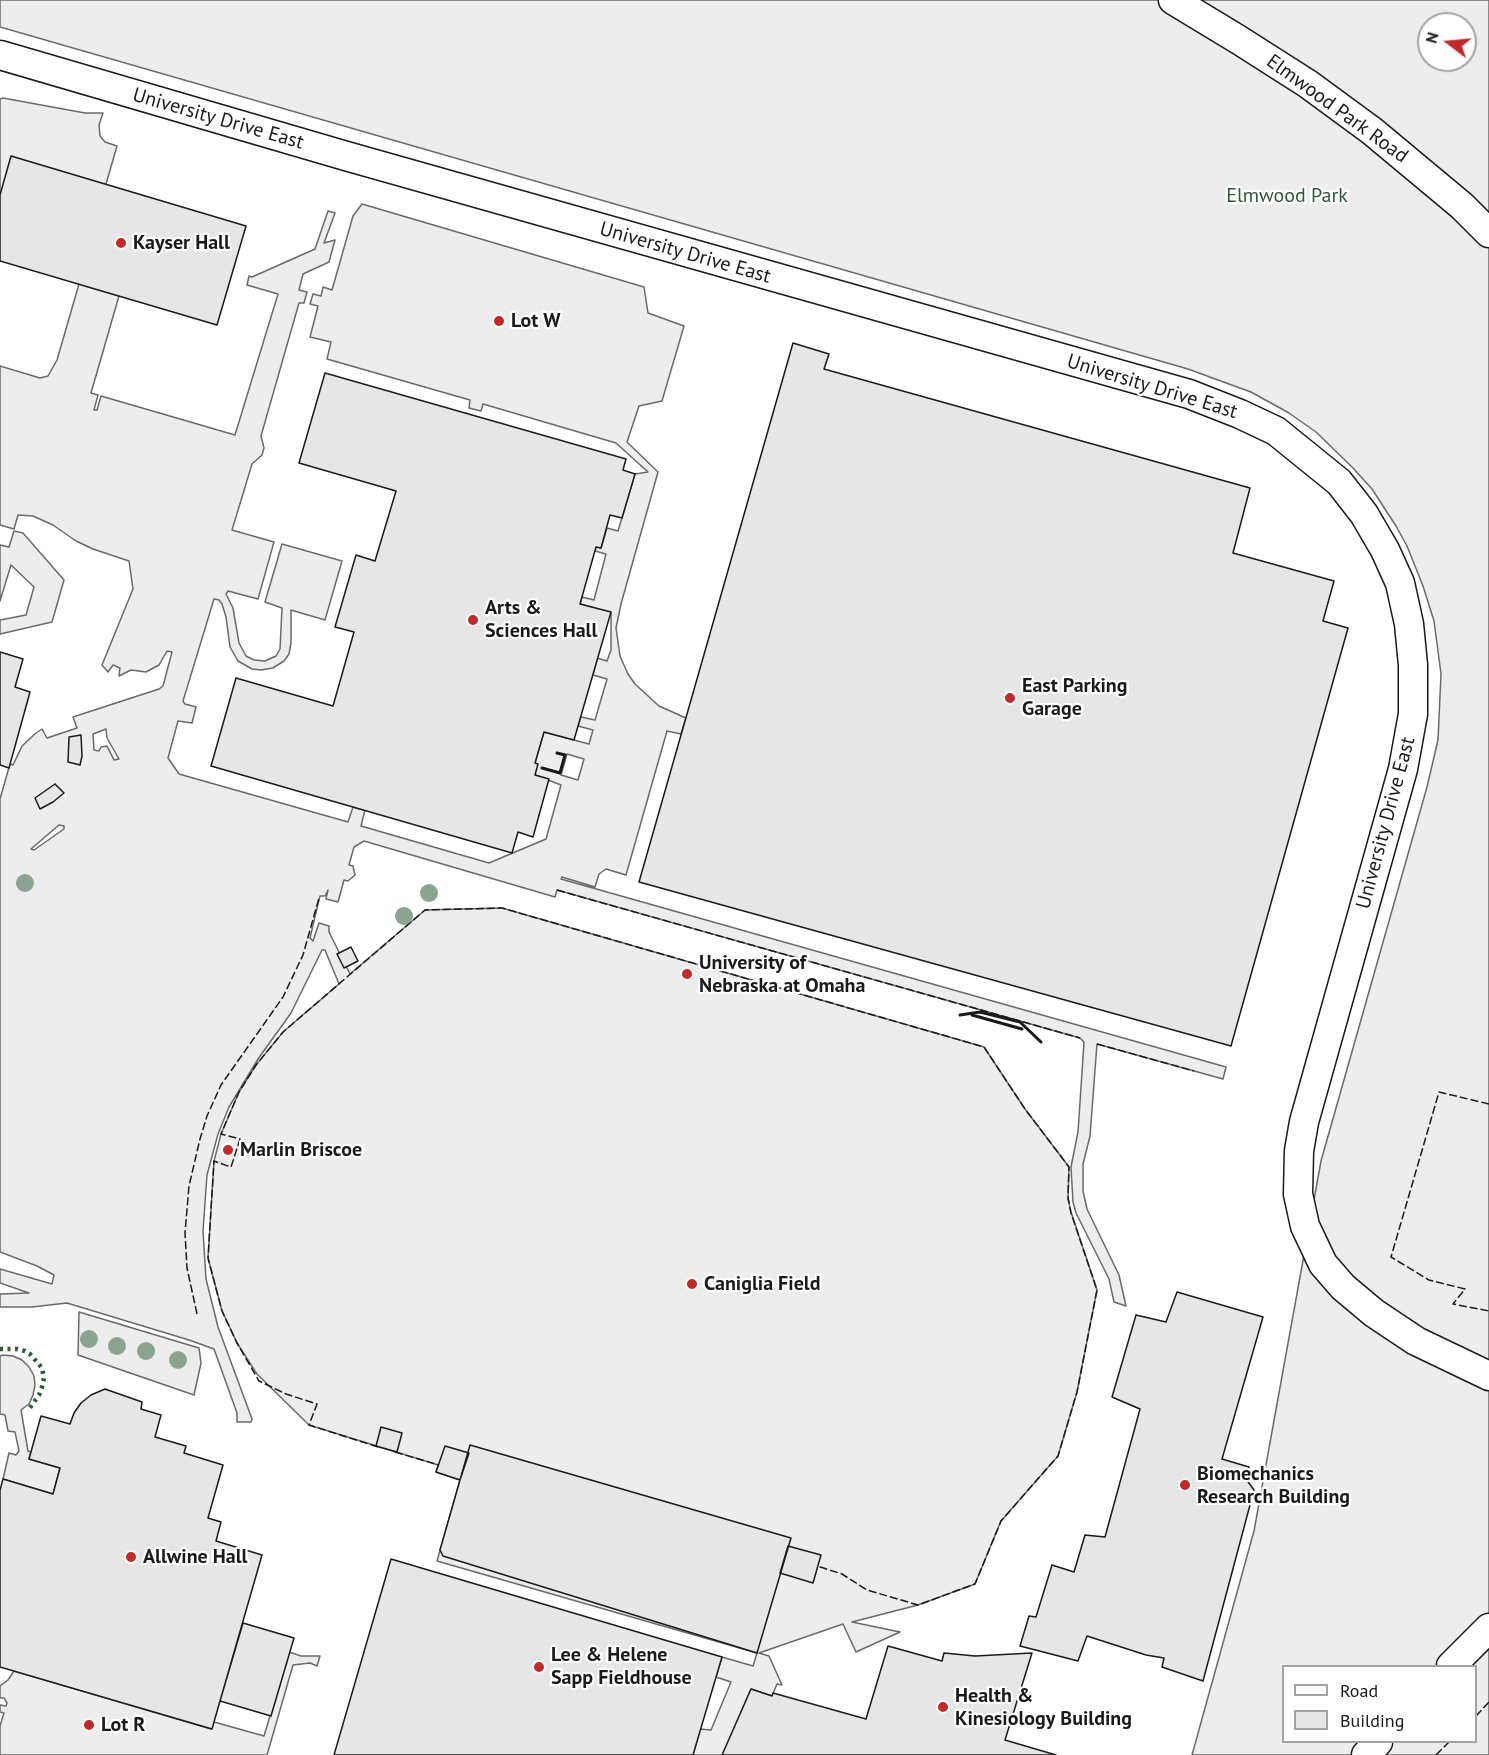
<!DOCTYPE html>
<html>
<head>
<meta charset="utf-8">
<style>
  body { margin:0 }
  #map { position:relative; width:1489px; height:1755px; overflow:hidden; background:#fff; font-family:"PT Sans",sans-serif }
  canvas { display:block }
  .legend { position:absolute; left:1282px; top:1665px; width:195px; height:78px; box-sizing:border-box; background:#fff; border:2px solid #a3a3a3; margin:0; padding:8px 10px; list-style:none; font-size:18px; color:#1a1a1a }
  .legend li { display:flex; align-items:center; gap:12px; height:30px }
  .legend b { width:30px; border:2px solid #a3a3a3 }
  .north { position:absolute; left:1417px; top:12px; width:60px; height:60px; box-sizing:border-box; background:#fff; border:2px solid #a3a3a3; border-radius:50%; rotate:286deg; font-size:16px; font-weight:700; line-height:24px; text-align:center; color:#1a1a1a }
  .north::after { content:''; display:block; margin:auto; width:21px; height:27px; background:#c62828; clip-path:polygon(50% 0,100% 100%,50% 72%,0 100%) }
</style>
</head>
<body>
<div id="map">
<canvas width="1489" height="1755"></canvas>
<ul class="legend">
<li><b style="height:8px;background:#fff"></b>Road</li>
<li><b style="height:16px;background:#e6e6e6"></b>Building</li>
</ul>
<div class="north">N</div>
</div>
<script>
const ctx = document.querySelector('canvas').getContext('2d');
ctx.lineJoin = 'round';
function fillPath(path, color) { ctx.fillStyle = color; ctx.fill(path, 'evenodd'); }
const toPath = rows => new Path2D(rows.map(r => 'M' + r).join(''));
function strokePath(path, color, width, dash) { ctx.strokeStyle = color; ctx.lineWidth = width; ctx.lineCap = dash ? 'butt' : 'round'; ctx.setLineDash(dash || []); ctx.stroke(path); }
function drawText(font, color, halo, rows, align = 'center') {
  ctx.font = font + ' "PT Sans",sans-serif'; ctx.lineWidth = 4.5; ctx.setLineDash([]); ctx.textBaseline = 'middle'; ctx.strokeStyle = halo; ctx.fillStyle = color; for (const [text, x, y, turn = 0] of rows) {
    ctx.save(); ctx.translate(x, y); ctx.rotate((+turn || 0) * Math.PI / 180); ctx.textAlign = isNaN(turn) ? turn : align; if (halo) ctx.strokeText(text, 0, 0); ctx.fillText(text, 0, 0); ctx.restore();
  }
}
const built = toPath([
  [0,0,1489,0,1489,1755,1192,1755,1254,1531,1321,1161,1427,787,1438,740,1441,674,1434,621,1423,586,1407,546,1396,526,1372,489,1353,468,1316,432,1289,413,1251,392,1229,384,1188,369,0,27,0,0],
  [1429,24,1465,24,1465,60,1429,60,1429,24],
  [1284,1666,1476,1666,1476,1742,1284,1742,1284,1666],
  [3,98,85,113,103,113,99,125,100,136,105,142,117,146,106,184,0,192,0,99,3,98],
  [362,204,644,287,648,313,684,326,662,401,639,406,627,442,658,472,621,604,616,628,620,656,628,674,635,684,659,706,686,718,681,734,667,731,626,875,606,869,599,874,595,887,562,877,561,879,1226,1067,1223,1079,1097,1044,1090,1136,1083,1164,1083,1191,1087,1209,1119,1275,1126,1306,1114,1302,1109,1279,1076,1213,1073,1202,1071,1167,1078,1132,1084,1042,1080,1038,557,890,555,897,364,841,354,847,349,865,353,866,355,875,348,881,344,880,338,902,326,899,328,890,325,896,320,896,310,938,313,941,319,923,329,926,329,932,350,974,425,910,502,908,984,1047,1025,1109,1069,1167,1068,1198,1071,1212,1097,1290,1077,1392,1058,1456,1001,1521,975,1584,918,1605,852,1622,900,1632,856,1652,843,1624,759,1653,769,1656,782,1685,777,1684,772,1696,751,1689,723,1755,693,1755,700,1729,711,1730,731,1682,716,1677,722,1657,753,1666,757,1653,437,1561,460,1480,436,1472,438,1465,309,1425,257,1374,237,1343,222,1311,208,1258,214,1161,221,1134,239,1092,256,1065,283,1032,339,984,325,950,322,950,291,1013,258,1059,229,1107,218,1134,207,1175,203,1231,206,1279,218,1327,252,1419,251,1422,237,1422,237,1413,214,1349,189,1340,67,1303,32,1307,0,1307,0,1294,29,1293,0,1283,0,1269,52,1284,54,1275,37,1266,0,1252,0,799,10,764,13,765,22,746,36,733,42,729,47,738,77,728,73,717,159,689,163,686,172,652,167,651,159,665,146,672,131,670,119,676,120,668,113,665,108,672,102,665,133,589,129,561,93,549,76,541,53,525,33,516,18,515,14,529,0,525,0,366,40,378,48,376,57,360,79,284,119,296,91,393,98,395,94,410,97,410,101,396,235,435,278,294,247,285,249,276,252,277,315,249,328,211,335,213,324,243,335,240,329,262,303,274,299,290,307,292,304,303,299,303,261,436,264,448,262,455,252,464,232,530,274,542,258,599,228,591,226,594,233,608,239,643,246,656,254,660,265,661,276,656,280,649,282,608,265,602,282,544,342,561,325,620,291,610,291,643,289,654,284,661,273,668,261,670,252,669,238,661,230,647,226,617,222,604,219,600,214,599,183,701,185,704,196,707,192,723,178,721,168,758,179,774,348,822,353,807,365,810,361,826,489,863,546,839,561,785,535,775,535,763,544,732,589,744,593,730,578,726,581,717,595,720,607,679,593,675,597,658,607,661,611,650,611,613,580,604,582,597,594,600,606,554,595,551,596,547,601,548,607,528,618,531,635,474,648,472,616,443,483,404,481,411,469,408,470,400,327,359,331,342,310,337,318,306,310,304,313,294,321,296,323,287,332,290,353,216,362,204],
  [106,729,107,738,119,759,114,760,107,746,101,747,99,751,94,750,93,734,106,729],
  [567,754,584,759,578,780,561,775,567,754],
  [59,825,64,826,64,829,34,850,31,849,59,825],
  [14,531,23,533,64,580,52,622,0,634,0,620,26,615,34,587,11,565,0,601,0,545,9,547,14,531],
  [79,1312,199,1348,201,1363,194,1395,78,1355,79,1312],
  [3,1355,13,1356,22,1360,29,1367,34,1376,35,1385,33,1395,29,1404,21,1410,28,1451,31,1452,29,1459,60,1468,53,1494,3,1479,9,1453,16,1455,19,1451,15,1432,8,1431,5,1415,0,1414,0,1356,3,1355],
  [289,1652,301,1656,320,1656,317,1666,310,1663,293,1665,267,1755,0,1755,0,1726,4,1713,0,1712,0,1705,6,1706,7,1703,4,1698,0,1698,0,1686,8,1680,14,1671,211,1729,214,1722,264,1736,289,1652]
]);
const building = toPath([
  [11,156,246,226,217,325,0,261,0,195,11,156],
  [793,343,829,354,824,369,1250,488,1233,553,1334,581,1323,621,1348,628,1231,1046,639,882,793,343],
  [325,373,626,459,623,470,635,474,622,518,610,515,601,548,596,547,580,604,611,612,574,740,544,732,535,763,538,764,535,775,549,779,533,837,518,832,512,853,211,766,236,678,333,706,354,632,335,627,356,555,375,561,396,491,299,463,325,373],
  [0,652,23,659,15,687,30,692,9,768,0,765,0,652],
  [81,735,82,756,80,765,68,762,69,737,81,735],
  [55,784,64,793,53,802,40,809,35,798,55,784],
  [351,947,358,961,344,968,337,954,351,947],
  [1177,1292,1263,1317,1222,1459,1249,1467,1246,1479,1254,1490,1203,1681,1162,1667,1164,1658,1146,1655,1087,1636,1078,1661,1020,1646,1029,1616,1036,1617,1052,1565,1074,1572,1085,1535,1105,1537,1140,1409,1112,1397,1136,1315,1166,1322,1177,1292],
  [105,1389,142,1402,141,1409,161,1415,155,1437,186,1446,184,1453,223,1465,208,1518,221,1522,216,1541,262,1555,212,1729,0,1667,0,1490,3,1479,53,1494,60,1468,29,1459,41,1416,70,1424,74,1413,81,1403,91,1395,105,1389],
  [381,1427,402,1433,397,1452,376,1446,381,1427],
  [470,1445,791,1538,757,1653,443,1556,440,1550,470,1445],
  [445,1446,469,1453,460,1480,436,1472,445,1446],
  [788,1546,821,1555,813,1583,780,1573,788,1546],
  [391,1559,722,1657,693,1755,334,1755,391,1559],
  [243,1623,294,1638,271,1716,220,1701,243,1623],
  [888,1646,942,1661,944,1653,975,1656,1032,1653,1005,1740,1056,1755,722,1755,751,1689,772,1696,773,1693,866,1719,888,1646]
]);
const street = toPath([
  [1173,0,1239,40,1308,84,1372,131,1462,206,1489,233],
  [0,55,346,156,1189,394,1240,414,1276,431,1339,482,1364,514,1385,550,1400,583,1409,624,1413,665,1413,714,1403,769,1304,1122,1299,1151,1298,1194,1305,1226,1323,1264,1343,1287,1374,1313,1416,1341,1489,1376],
  [1451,1666,1489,1628],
  [1366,1755,1378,1742]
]);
const hedge = toPath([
  [0,1349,17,1349,25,1351,30,1354,42,1368,44,1378,42,1387,39,1395,29,1409]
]);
const fence = toPath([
  [557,890,1080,1038],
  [1097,1044,1194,1071],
  [1489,1104,1439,1092,1391,1257,1429,1280,1465,1289,1453,1304,1489,1311],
  [197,1314,187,1268,185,1233,189,1186,200,1139,207,1116,221,1085,283,997,303,955,319,898],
  [378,1447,309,1425,317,1404,286,1394,259,1381,237,1343,222,1311,208,1258,214,1161,231,1167,240,1139,221,1134,239,1092,256,1065,283,1032,425,910,502,908,984,1047,1025,1109,1069,1167,1068,1198,1071,1213,1097,1290,1077,1392,1058,1456,1001,1521,975,1584,918,1605,867,1590,842,1574,817,1566],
  [395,1452,439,1465],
  [1476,1716,1489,1702],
  [1436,1755,1449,1742]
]);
const wall = toPath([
  [542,768,560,773,565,755,557,753],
  [960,1015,980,1012,1020,1022,1041,1042],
  [972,1015,1022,1029]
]);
const trees = [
  [25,883],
  [429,893],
  [404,916],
  [89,1339],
  [117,1346],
  [146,1351],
  [178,1360]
];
const markers = [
  [121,243,6,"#c62828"],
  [499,321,6,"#c62828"],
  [473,620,6,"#c62828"],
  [1010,698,6,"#c62828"],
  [687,974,6,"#c62828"],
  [228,1150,6,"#c62828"],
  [692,1284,6,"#c62828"],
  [1185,1485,6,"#c62828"],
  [131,1557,6,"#c62828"],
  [539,1667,6,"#c62828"],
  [943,1707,6,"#c62828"],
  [89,1725,6,"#c62828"]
];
const streetNames = [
  ["Elmwood Park Road",1337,109,36],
  ["University Drive East",218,119,16],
  ["University Drive East",685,253,16],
  ["University Drive East",1152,387,17],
  ["University Drive East",1386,823,-75]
];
const parkNames = [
  ["Elmwood Park",1287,196]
];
const poiNames = [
  ["Kayser Hall",133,243],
  ["Lot W",511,321],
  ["Arts &",485,608],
  ["Sciences Hall",485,631],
  ["East Parking",1022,686],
  ["Garage",1022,709],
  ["University of",699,963],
  ["Nebraska at Omaha",699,986],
  ["Marlin Briscoe",240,1150],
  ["Caniglia Field",704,1284],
  ["Biomechanics",1197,1474],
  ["Research Building",1197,1497],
  ["Allwine Hall",143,1557],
  ["Lee & Helene",551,1655],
  ["Sapp Fieldhouse",551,1678],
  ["Health &",955,1696],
  ["Kinesiology Building",955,1719],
  ["Lot R",101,1725]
];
fillPath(built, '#ededed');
strokePath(built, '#6a6a6a', 1.5);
fillPath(building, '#e6e6e6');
strokePath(building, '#1a1a1a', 1.5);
strokePath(street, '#1a1a1a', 31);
strokePath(street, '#fff', 28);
strokePath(hedge, '#2b5a34', 4.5, [3, 4.5]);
strokePath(fence, '#1a1a1a', 1.5, [8, 3]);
strokePath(wall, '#1a1a1a', 3);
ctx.fillStyle = '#8aa48f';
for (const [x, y] of trees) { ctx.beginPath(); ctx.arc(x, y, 9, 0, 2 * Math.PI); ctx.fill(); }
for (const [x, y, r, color] of markers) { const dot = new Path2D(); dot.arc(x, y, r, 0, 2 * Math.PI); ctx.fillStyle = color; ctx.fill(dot); strokePath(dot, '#fff', 2); }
drawText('20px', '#1a1a1a', '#fff', streetNames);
drawText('20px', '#2b5a34', '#fff', parkNames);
drawText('bold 20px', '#1a1a1a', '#fff', poiNames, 'left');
</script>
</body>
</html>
